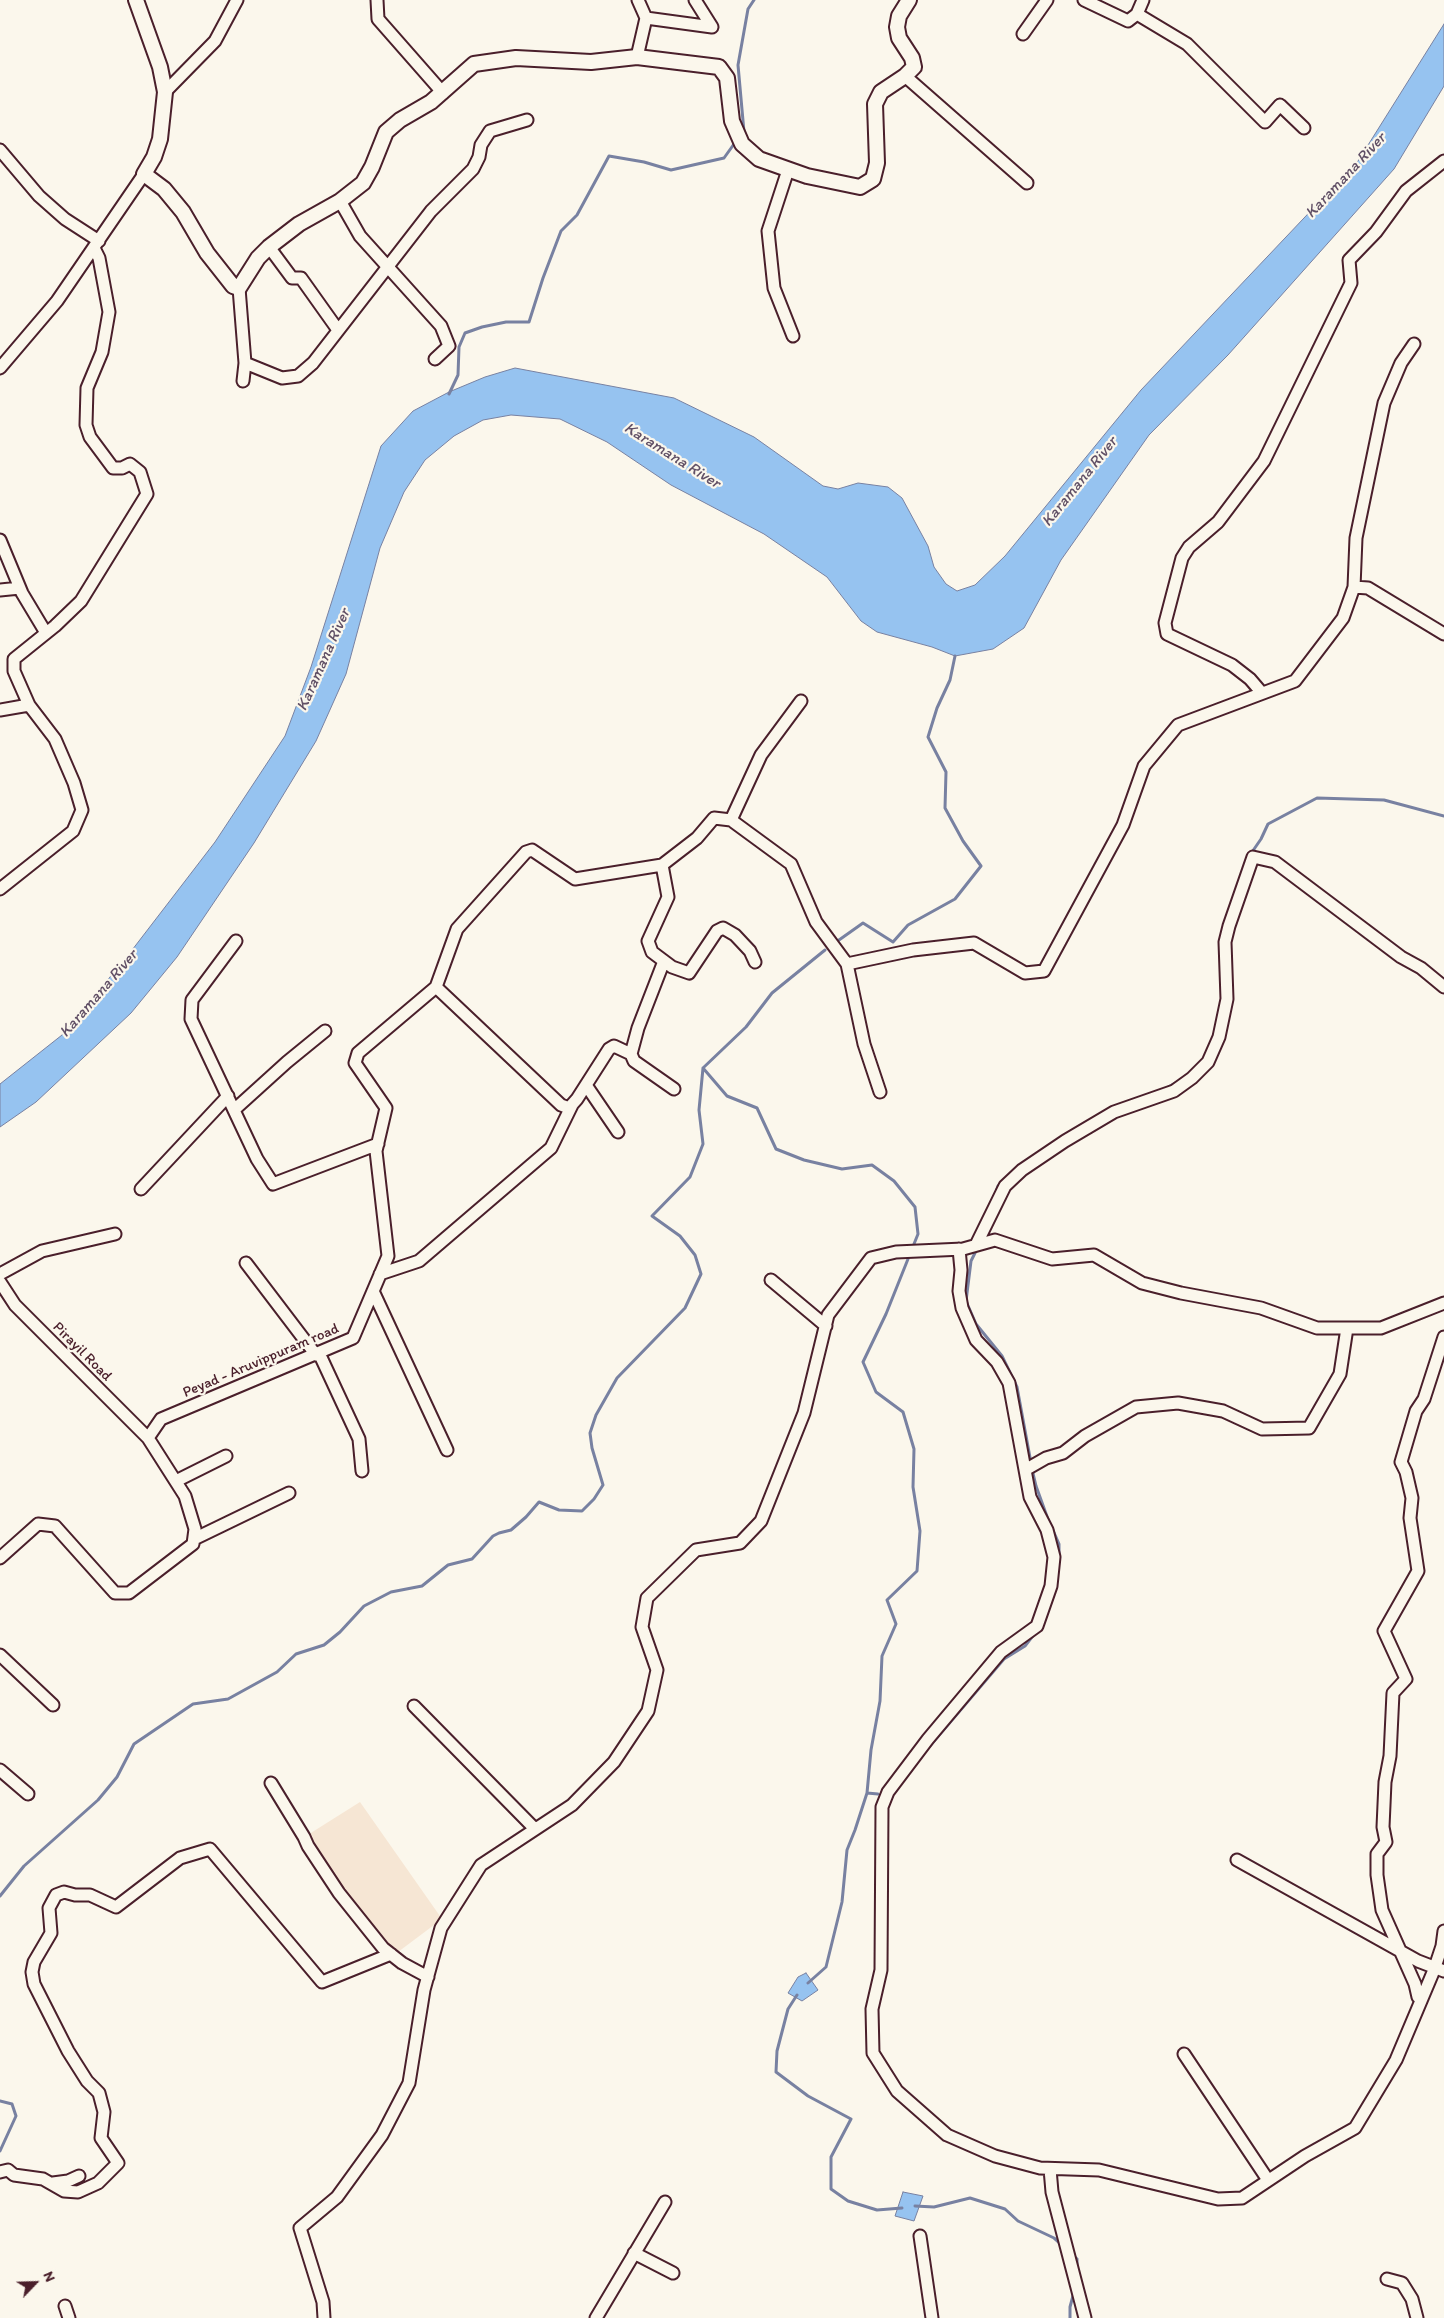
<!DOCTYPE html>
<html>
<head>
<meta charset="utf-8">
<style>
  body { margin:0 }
  #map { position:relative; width:1444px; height:2318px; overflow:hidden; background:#fbf7ec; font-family:Itim,sans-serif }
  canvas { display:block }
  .north { position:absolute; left:10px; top:2258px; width:50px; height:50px; -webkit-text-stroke:4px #fbf7ec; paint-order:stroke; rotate:66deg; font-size:14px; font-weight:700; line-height:20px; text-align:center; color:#4a1f2b }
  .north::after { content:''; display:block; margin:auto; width:18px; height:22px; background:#4a1f2b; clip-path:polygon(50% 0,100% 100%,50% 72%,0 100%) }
</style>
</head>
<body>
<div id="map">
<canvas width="1444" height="2318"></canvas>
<div class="north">N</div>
</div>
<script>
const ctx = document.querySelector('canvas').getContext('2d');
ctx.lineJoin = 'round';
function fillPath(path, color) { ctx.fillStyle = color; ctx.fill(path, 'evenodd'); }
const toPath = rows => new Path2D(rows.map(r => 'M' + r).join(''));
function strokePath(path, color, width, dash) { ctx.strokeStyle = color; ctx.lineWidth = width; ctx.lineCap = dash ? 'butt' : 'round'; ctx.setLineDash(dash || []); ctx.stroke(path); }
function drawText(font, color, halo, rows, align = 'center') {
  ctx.font = font + ' Itim,sans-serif'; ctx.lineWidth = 4.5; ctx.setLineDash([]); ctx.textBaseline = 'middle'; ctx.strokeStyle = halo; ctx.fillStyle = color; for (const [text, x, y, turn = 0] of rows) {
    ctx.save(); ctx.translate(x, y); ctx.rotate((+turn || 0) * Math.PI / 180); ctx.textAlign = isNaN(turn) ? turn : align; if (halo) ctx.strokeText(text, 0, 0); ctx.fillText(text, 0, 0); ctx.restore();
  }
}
const built = toPath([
  [360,1802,442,1919,390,1958,306,1836]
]);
const water = toPath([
  [1444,24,1444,86,1394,169,1228,355,1149,435,1061,560,1024,628,993,649,955,656,932,647,877,632,861,621,827,577,764,534,671,485,607,442,560,419,511,415,483,420,454,436,425,460,404,492,380,548,346,674,316,741,254,843,177,957,131,1013,36,1102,0,1127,0,1084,62,1035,129,954,215,842,285,736,311,667,381,446,413,411,449,392,485,377,515,368,674,398,754,437,823,486,838,489,858,483,888,487,902,498,928,546,934,567,946,584,957,591,975,585,1005,556,1141,390,1358,161,1444,24],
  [806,1973,818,1990,802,2001,788,1993,798,1977,806,1973],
  [903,2192,923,2196,914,2221,895,2216,903,2192]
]);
const stream = toPath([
  [744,132,738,65,748,9,754,0],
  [449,394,458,375,459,347,465,333,482,327,506,322,529,322,543,278,561,231,577,215,609,156,644,162,671,170,724,158,734,144],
  [1250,855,1261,839,1268,824,1317,798,1384,800,1444,816],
  [839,940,863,923,893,942,908,925,955,899,981,866,963,841,945,808,946,772,928,737,937,708,950,680,955,656],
  [825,950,772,993,746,1027,703,1068,727,1096,757,1108,776,1149,804,1160,842,1169,872,1165,894,1181,915,1207,918,1234,914,1244],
  [1165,1089,1177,1082],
  [1026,1161,1050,1145],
  [995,1195,998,1186,1003,1182],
  [975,1253,971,1261,966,1301,976,1324,1002,1356,1017,1387,1031,1463],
  [1032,1469,1036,1486,1049,1522],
  [1052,1528,1059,1544,1059,1555],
  [1056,1587,1058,1566],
  [1042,1625,1052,1600],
  [929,1747,1004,1659,1025,1646,1035,1633],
  [867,1793,878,1794],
  [0,1896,24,1866,98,1800,117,1777,134,1744,193,1704,228,1699,277,1672,296,1654,324,1645,340,1632,364,1606,391,1592,422,1586,448,1565,472,1559,493,1536,499,1533,511,1530,526,1517,539,1502,559,1510,582,1511,594,1499,603,1485,592,1448,590,1433,596,1415,617,1378,685,1308,701,1274,695,1255,680,1236,652,1216,690,1177,703,1144,699,1110,703,1068],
  [808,1983,826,1967,842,1902,847,1850,855,1830,867,1793,871,1750,880,1701,882,1656,896,1624,887,1600,917,1571,920,1531,913,1487,914,1449,903,1412,876,1392,863,1362,886,1314,908,1259],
  [797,1995,788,2009,777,2051,776,2072,808,2096,851,2119,831,2157,831,2189,848,2201,877,2210,902,2208],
  [0,2101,12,2104,16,2116,0,2151],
  [915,2206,934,2207,970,2198,1005,2209,1018,2221,1054,2238,1062,2245],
  [1072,2255,1077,2259,1077,2269],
  [1070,2318,1070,2307,1074,2292]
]);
const minor = toPath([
  [377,0,378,19,443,93],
  [1084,0,1128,21,1137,14,1143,0],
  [1137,14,1187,44,1265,122,1280,105,1304,128],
  [646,18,712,27,695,0],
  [1023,34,1047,0],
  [637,57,646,18,638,0],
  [905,76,1027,183],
  [165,92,215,41,237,0],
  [0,150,39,196,65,219,99,241],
  [788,170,768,231,774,288,793,336],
  [340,201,360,236,441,326,449,346,435,359],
  [269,247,292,278,301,278,338,330],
  [239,288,245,363,243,381],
  [245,363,282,378,298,376,313,363,431,211,473,169,479,157,481,145,490,131,527,120],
  [0,368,57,301,144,174],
  [0,540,22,593,46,633],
  [1354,587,1356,538,1384,403,1401,363,1414,344],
  [0,590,20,588],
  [1262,693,1250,679,1232,665,1167,634,1165,623,1182,558,1189,547,1218,522,1264,461,1351,283,1349,260,1376,232,1406,191,1444,161],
  [0,710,29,705,14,671,14,659,55,626,81,601,147,494,140,472,130,464,122,468,113,468,90,437,86,425,87,388,102,352,109,312,99,258,94,248],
  [731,820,761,755,801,701],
  [662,865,668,897,648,941,652,952,672,967,689,973,717,931,723,928,735,935,750,951,755,962],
  [0,889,73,831,82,810,74,783,55,739,29,705],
  [236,941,192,1000,191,1019,257,1159,273,1184,378,1144],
  [664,961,638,1028,631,1054,634,1061,674,1089],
  [847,964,864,1044,880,1092],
  [436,987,561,1105,569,1108,577,1099,609,1049,614,1046,631,1054],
  [586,1085,618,1132],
  [234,1110,287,1062,325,1031],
  [141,1189,228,1096],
  [976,1245,1005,1186,1022,1170,1065,1141,1114,1112,1174,1091,1192,1078,1208,1062,1219,1037,1227,999,1225,942,1229,926,1253,857,1275,862,1401,957,1421,968,1444,987],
  [959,1249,961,1270,959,1291,962,1308,976,1340,997,1362,1009,1383,1030,1497,1047,1530,1054,1557,1051,1586,1037,1626,1001,1652,928,1739,888,1792,882,1807,881,1970,872,2009,873,2053,897,2091,947,2135,995,2156,1040,2168,1099,2170,1218,2199,1242,2198,1305,2156,1355,2128,1396,2060,1434,1970,1442,1946,1444,1931],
  [246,1263,316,1355],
  [0,1274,42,1251,115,1234],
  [380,1274,419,1261,551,1148,572,1105],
  [771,1280,826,1326],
  [0,1282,15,1305,148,1438],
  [373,1291,447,1450],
  [319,1353,359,1439,362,1471],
  [1025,1470,1046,1458,1063,1453,1085,1436,1136,1407,1178,1403,1223,1411,1262,1429,1309,1428,1340,1374,1347,1328],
  [176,1481,226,1456],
  [194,1539,289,1493],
  [0,1558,38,1524,55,1526,115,1593,129,1593,193,1544,195,1529,185,1496,148,1438,161,1419,353,1338,388,1256,376,1151,386,1108,355,1063,358,1053,436,987,457,929,526,852,532,850,575,879,662,865,697,838,714,818,731,820,791,864,816,922,847,964,913,950,974,943,1025,973,1044,971,1123,825,1144,766,1178,725,1295,681,1343,618,1354,587,1368,588,1444,634],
  [0,1655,53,1705],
  [414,1706,535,1829],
  [0,1770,28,1794],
  [271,1783,304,1837,308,1846,339,1893,383,1948,402,1963,428,1977],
  [1237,1860,1418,1961,1444,1971],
  [1421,1992,1418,1997,1415,1984,1382,1910,1377,1875,1377,1854,1386,1842,1383,1827,1385,1782,1390,1756,1393,1693,1406,1679,1384,1631,1418,1571,1410,1518,1412,1498,1406,1472,1401,1462,1416,1411,1424,1399,1444,1337],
  [1184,2054,1268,2180],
  [1050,2169,1052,2192,1085,2318],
  [0,2172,8,2170,14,2175,43,2179,64,2191,78,2192,98,2183,118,2163,101,2138,104,2112,99,2093,87,2081,68,2051,34,1984,32,1972,34,1962,51,1933,49,1908,56,1895,64,1892,75,1895,90,1895,116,1907,180,1858,210,1849,322,1982,391,1954],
  [53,2183,68,2181,79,2176],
  [920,2236,932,2318],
  [634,2253,673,2273],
  [1387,2279,1402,2283,1412,2299,1417,2318],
  [65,2306,69,2318],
  [324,2318,323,2302,300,2228,337,2197,382,2135,409,2083,424,1990,441,1928,481,1865,572,1805,614,1762,648,1711,657,1670,642,1627,647,1598,696,1550,740,1543,761,1521,804,1413,828,1315,871,1258,896,1252,963,1249,995,1240,1052,1259,1094,1255,1142,1283,1181,1293,1261,1308,1317,1328,1381,1328,1444,1303],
  [596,2318,665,2202]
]);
const tertiary = toPath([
  [136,0,160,67,165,92,160,139,154,157,144,174,164,189,183,212,207,253,233,286,239,288,258,258,269,247,299,224,340,201,363,183,372,167,386,132,400,120,431,102,474,64,516,58,591,62,637,57,719,67,727,78,732,121,742,144,759,159,807,176,860,187,873,179,877,163,875,104,881,92,905,76,914,67,912,58,899,38,897,27,899,16,909,0]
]);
const streetNames = [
  ["Pirayil Road",82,1352,45],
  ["Peyad - Aruvippuram road",261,1361,-23]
];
const waterNames = [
  ["Karamana River",1346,176,-47],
  ["Karamana River",672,456,32],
  ["Karamana River",1080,482,-51],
  ["Karamana River",324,660,-66],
  ["Karamana River",99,994,-49]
];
fillPath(built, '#f6e6d4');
fillPath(water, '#96c3f0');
strokePath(water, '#7881a1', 1);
strokePath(stream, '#7881a1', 3);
strokePath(minor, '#4a1f2b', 15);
strokePath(tertiary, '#4a1f2b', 18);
strokePath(minor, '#fbf7ec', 11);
strokePath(tertiary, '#fbf7ec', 14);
drawText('15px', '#4a1f2b', '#fbf7ec', streetNames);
drawText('italic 16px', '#615066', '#fbf7ec', waterNames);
</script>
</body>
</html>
